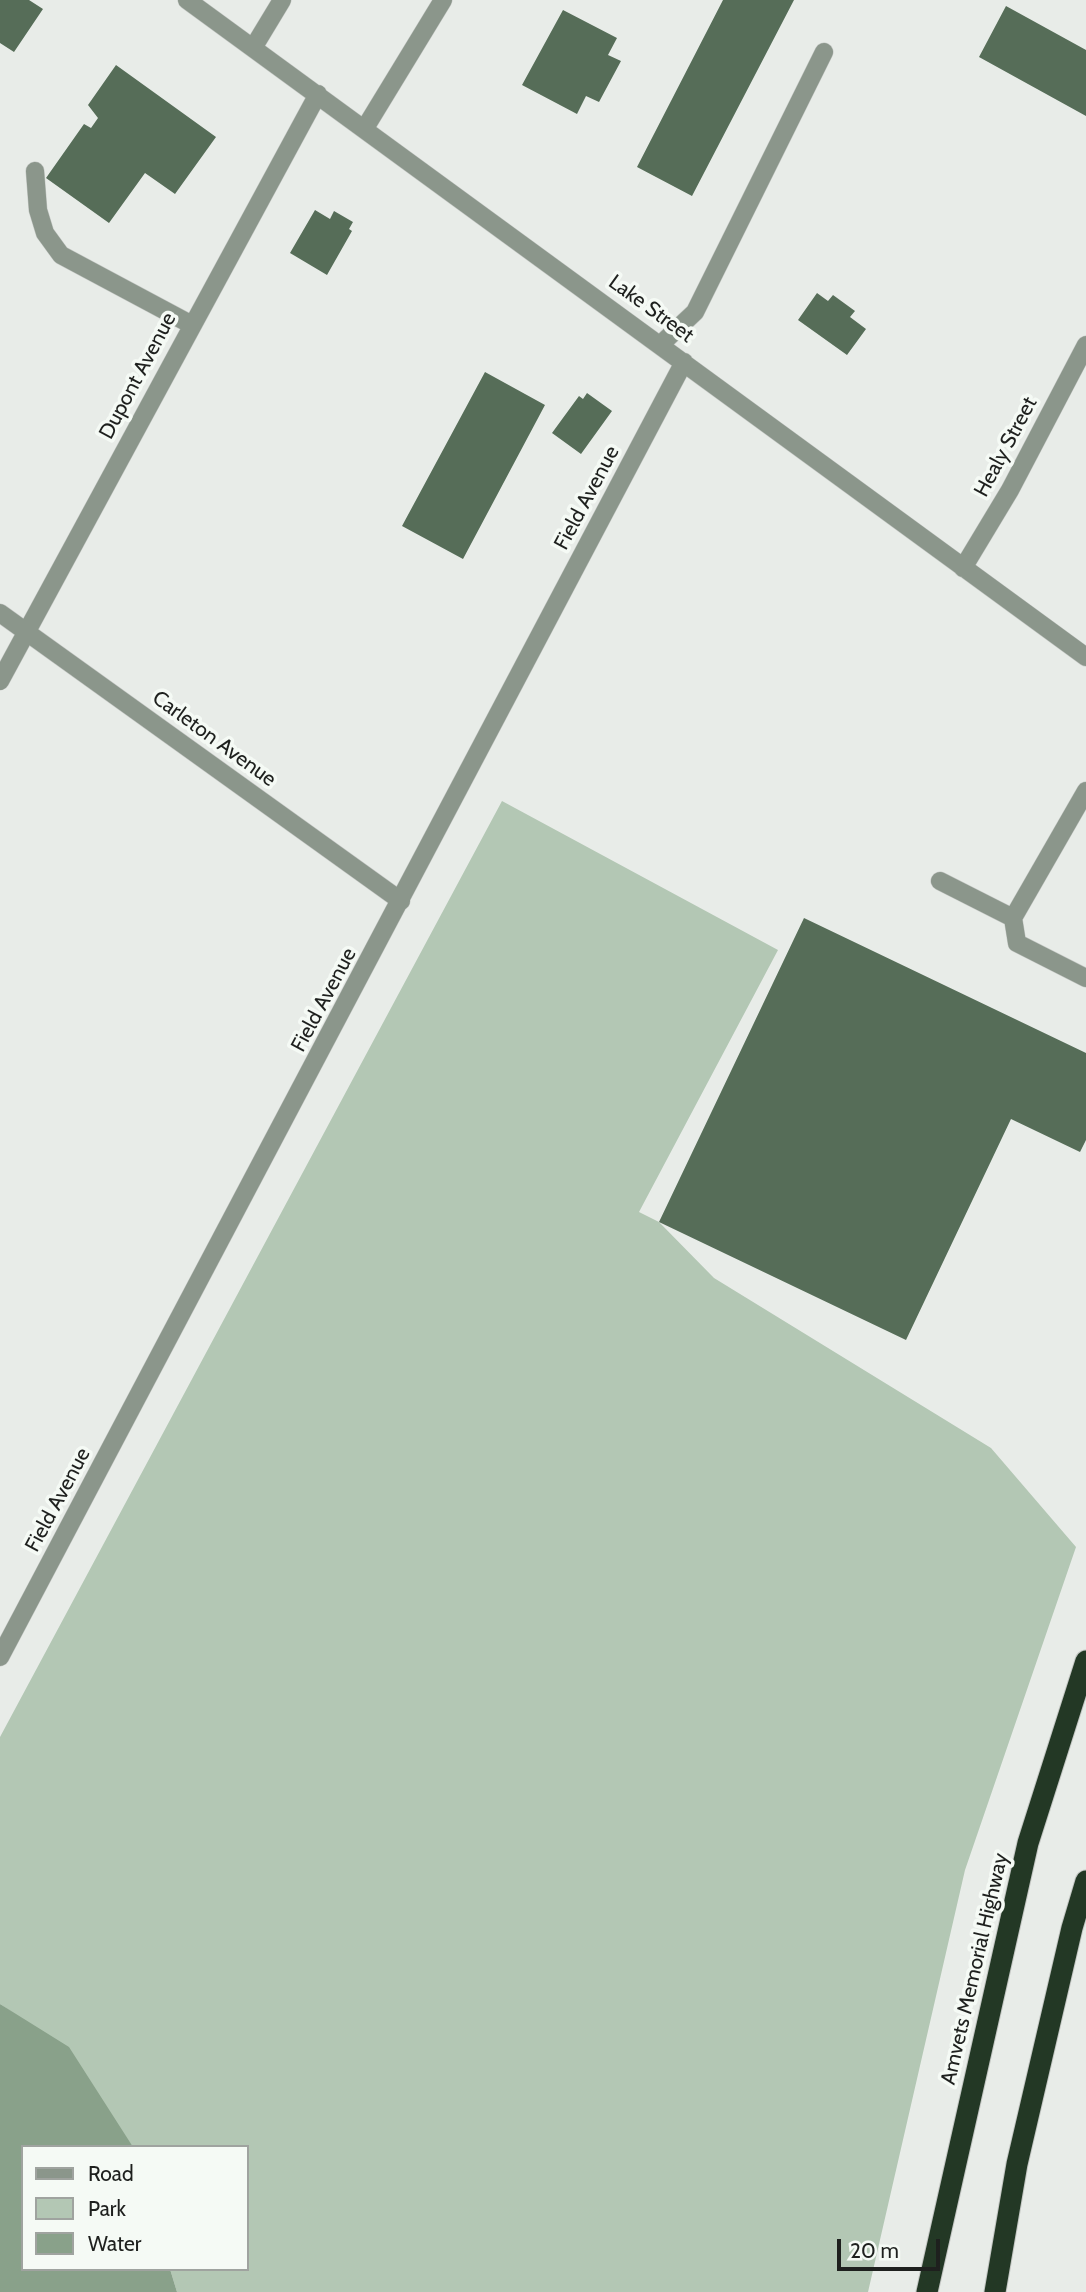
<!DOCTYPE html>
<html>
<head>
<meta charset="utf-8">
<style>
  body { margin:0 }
  #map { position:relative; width:1086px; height:2292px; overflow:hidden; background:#e8ece8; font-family:Cabin,sans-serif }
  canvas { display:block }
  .legend { position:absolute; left:21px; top:2145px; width:228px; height:126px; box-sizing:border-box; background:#f5faf5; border:2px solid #9fa39f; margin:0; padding:9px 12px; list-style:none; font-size:21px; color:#1e201e }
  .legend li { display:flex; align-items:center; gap:14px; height:35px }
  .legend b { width:35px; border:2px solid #9fa39f }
  .scale { position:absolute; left:837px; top:2239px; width:103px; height:32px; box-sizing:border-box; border:4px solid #1e201e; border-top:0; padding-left:9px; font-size:21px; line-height:24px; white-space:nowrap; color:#1e201e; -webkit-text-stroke:5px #f5faf5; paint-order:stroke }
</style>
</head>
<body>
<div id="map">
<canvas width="1086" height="2292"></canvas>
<ul class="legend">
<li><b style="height:9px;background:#8b968b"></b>Road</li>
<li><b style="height:19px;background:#b3c7b4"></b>Park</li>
<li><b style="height:19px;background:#89a18a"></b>Water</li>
</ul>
<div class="scale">20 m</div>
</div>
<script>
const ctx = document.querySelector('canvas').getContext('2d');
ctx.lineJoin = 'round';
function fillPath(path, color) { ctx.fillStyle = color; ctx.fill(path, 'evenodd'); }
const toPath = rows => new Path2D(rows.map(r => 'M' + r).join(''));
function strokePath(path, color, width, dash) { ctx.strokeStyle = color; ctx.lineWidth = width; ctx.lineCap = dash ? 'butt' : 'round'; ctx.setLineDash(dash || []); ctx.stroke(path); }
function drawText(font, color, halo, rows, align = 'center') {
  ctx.font = font + ' Cabin,sans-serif'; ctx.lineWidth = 7; ctx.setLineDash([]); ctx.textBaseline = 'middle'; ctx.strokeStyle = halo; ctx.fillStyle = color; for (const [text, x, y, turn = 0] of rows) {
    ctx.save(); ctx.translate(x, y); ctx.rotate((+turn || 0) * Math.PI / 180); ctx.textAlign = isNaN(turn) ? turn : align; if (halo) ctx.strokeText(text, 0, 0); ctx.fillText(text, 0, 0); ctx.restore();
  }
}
const green = toPath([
  [502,801,778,950,639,1212,659,1222,714,1278,991,1448,1076,1547,965,1870,868,2292,177,2292,170,2269,247,2269,247,2147,133,2147,25,2021,0,2004,0,1737]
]);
const water = toPath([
  [0,2004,69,2047,133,2147,23,2147,23,2269,170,2269,177,2292,0,2292]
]);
const building = toPath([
  [0,0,29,0,43,9,14,52,0,43],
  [723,0,794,0,692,196,637,167],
  [1006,6,1086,50,1086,116,979,57],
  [563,10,617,38,608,55,621,61,599,102,586,96,577,114,522,85],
  [116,65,216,137,175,194,145,173,109,223,46,178,84,124,91,128,98,118,88,105],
  [315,210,330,219,334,211,353,222,349,229,352,231,327,275,290,253],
  [817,293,828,301,833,295,855,311,850,317,866,329,847,355,798,320],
  [485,372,545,405,463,559,402,526],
  [587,393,612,411,581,454,552,433,579,396,583,399],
  [804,918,1086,1053,1086,1140,1080,1152,1011,1119,906,1340,659,1222]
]);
const minor = toPath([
  [187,0,1086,657],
  [253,48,282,0],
  [365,128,443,0],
  [35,171,38,210,45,233,61,255,192,325],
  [660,345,695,312,824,52],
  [963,568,1010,490,1086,345],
  [0,613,401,901],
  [0,681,318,94],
  [1086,791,1013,918,1017,943,1086,978],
  [940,881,1013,918],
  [0,1657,684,362]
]);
const highway = toPath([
  [927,2292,1028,1843,1086,1661],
  [995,2292,1017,2164,1072,1928,1086,1881]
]);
const streetNames = [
  ["Lake Street",651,309,36],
  ["Dupont Avenue",138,376,-62],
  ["Healy Street",1006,447,-62],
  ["Field Avenue",587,498,-62],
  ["Carleton Avenue",214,739,36],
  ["Field Avenue",324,1000,-62],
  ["Field Avenue",58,1500,-62],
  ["Amvets Memorial Highway",975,1969,-77]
];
fillPath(green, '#b3c7b4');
fillPath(water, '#89a18a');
fillPath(building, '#566d58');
strokePath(minor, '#c4c7c4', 19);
strokePath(highway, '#c4c7c4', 23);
strokePath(minor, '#8b968b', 18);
strokePath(highway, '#233825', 21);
drawText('21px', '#1e201e', '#f5faf5', streetNames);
</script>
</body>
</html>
